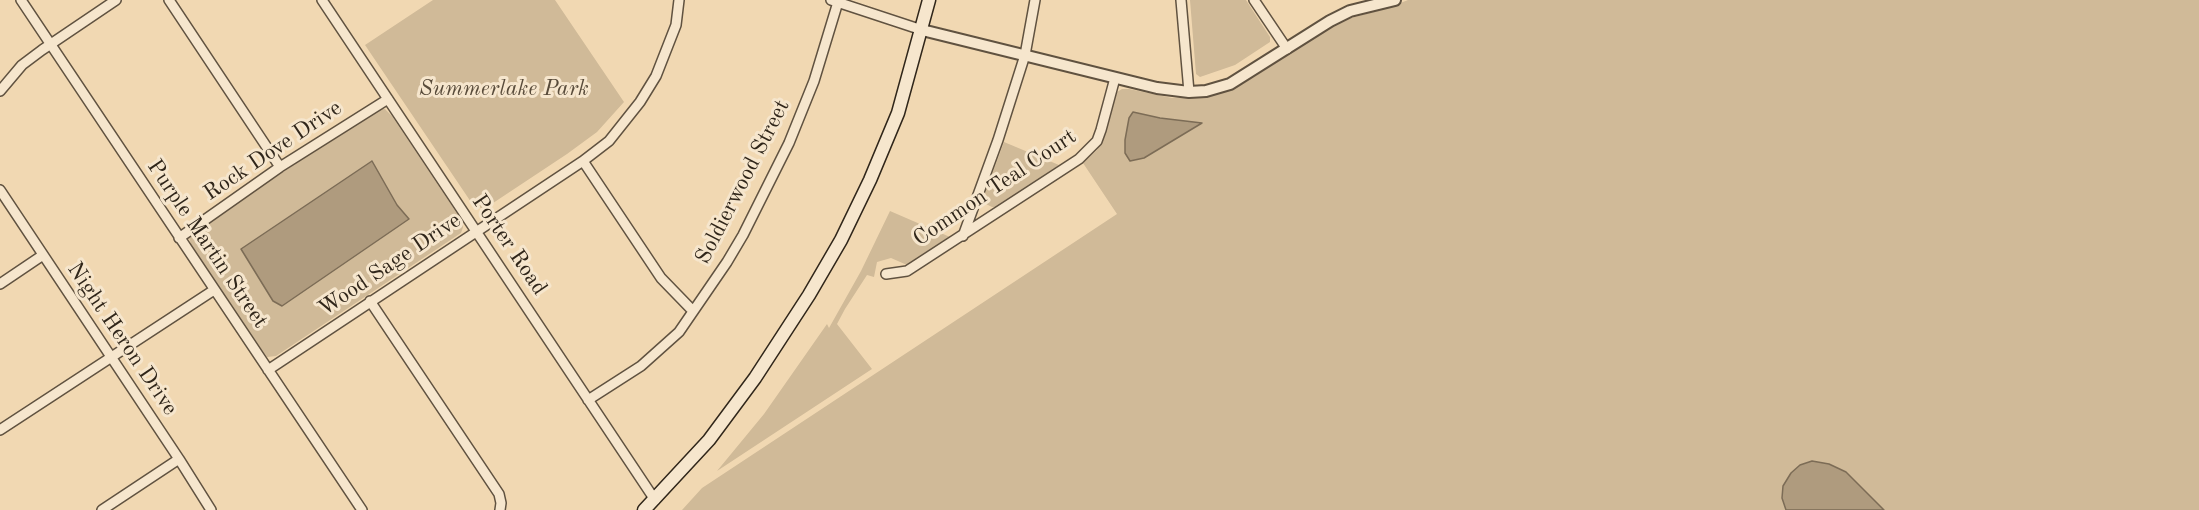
<!DOCTYPE html>
<html>
<head>
<meta charset="utf-8">
<style>
  body { margin:0 }
  canvas { display:block; background:#f1d8b2 }
</style>
</head>
<body>
<canvas width="2199" height="510"></canvas>
<script>
const ctx = document.querySelector('canvas').getContext('2d');
ctx.lineJoin = 'round';
function fillPath(path, color) { ctx.fillStyle = color; ctx.fill(path, 'evenodd'); }
const toPath = rows => new Path2D(rows.map(r => 'M' + r).join(''));
function strokePath(path, color, width, dash) { ctx.strokeStyle = color; ctx.lineWidth = width; ctx.lineCap = dash ? 'butt' : 'round'; ctx.setLineDash(dash || []); ctx.stroke(path); }
function drawText(font, color, halo, rows, align = 'center') {
  ctx.font = font + ' "Old Standard TT",serif'; ctx.lineWidth = 6; ctx.setLineDash([]); ctx.textBaseline = 'middle'; ctx.strokeStyle = halo; ctx.fillStyle = color; for (const [text, x, y, turn = 0] of rows) {
    ctx.save(); ctx.translate(x, y); ctx.rotate((+turn || 0) * Math.PI / 180); ctx.textAlign = isNaN(turn) ? turn : align; if (halo) ctx.strokeText(text, 0, 0); ctx.fillText(text, 0, 0); ctx.restore();
  }
}
const green = toPath([
  [433,0,555,0,624,102,597,132,567,154,484,209,473,205,365,45],
  [1190,0,1246,0,1270,37,1270,42,1235,65,1200,77,1196,74],
  [1408,0,2199,0,2199,510,682,510,702,488,1117,214,1083,163,1097,150,1103,140,1117,92,1122,89,1129,89,1172,98,1197,97,1219,93,1254,77,1340,21,1388,8],
  [377,109,385,109,392,116,462,221,463,227,461,233,276,356,267,357,238,317,192,247,189,238,194,232],
  [1004,142,1059,165,997,207,992,207,986,204,984,196],
  [890,211,950,237,907,265,891,258,877,262,874,277,867,275,845,309,837,324,872,369,717,471,764,414,827,324,829,328,861,271]
]);
const water = toPath([
  [1133,112,1160,118,1202,123,1144,158,1130,161,1125,153,1125,140,1129,118,1133,112],
  [372,161,397,205,409,219,282,306,273,301,241,249,372,161],
  [1812,461,1829,464,1846,472,1884,510,1786,510,1782,498,1783,486,1791,473,1800,465,1812,461]
]);
const minor = toPath([
  [21,0,362,510],
  [169,0,280,167],
  [322,0,655,500],
  [831,0,922,30],
  [1181,0,1189,92],
  [1254,0,1287,49],
  [0,91,22,65,42,50,116,0],
  [583,161,661,278,693,311],
  [0,190,179,459,211,510],
  [963,236,998,140,1025,55,1035,0],
  [179,238,280,167,388,99],
  [886,274,907,271,1079,159,1097,141,1101,130,1115,78],
  [0,284,43,255],
  [370,301,499,494,501,503,500,510],
  [268,370,583,161,609,141,640,102,656,76,676,25,679,0],
  [588,400,641,366,679,332,727,262,743,235,789,143,814,81,838,2],
  [0,430,214,290],
  [102,510,179,459]
]);
const tertiary = toPath([
  [922,30,1157,88,1189,92,1206,91,1230,84,1330,21,1350,11,1395,0]
]);
const secondary = toPath([
  [644,510,709,440,755,378,809,295,841,240,870,180,898,113,929,0]
]);
const parkNames = [
  ["Summerlake Park",504,89]
];
const streetNames = [
  ["Rock Dove Drive",273,151,-34],
  ["Soldierwood Street",743,182,-63],
  ["Common Teal Court",995,188,-34],
  ["Purple Martin Street",207,244,56],
  ["Porter Road",509,245,56],
  ["Wood Sage Drive",390,265,-34],
  ["Night Heron Drive",122,339,56]
];
fillPath(green, '#d0ba98');
fillPath(water, '#af9b7e');
strokePath(water, '#7c6c56', 1.5);
strokePath(minor, '#605240', 12);
strokePath(tertiary, '#605240', 14);
strokePath(secondary, '#30261a', 15);
strokePath(minor, '#f6e6cd', 9);
strokePath(tertiary, '#f6e6cd', 10);
strokePath(secondary, '#f6e6cd', 12);
drawText('italic 22px', '#584b3a', '#f6e6cd', parkNames);
drawText('22px', '#30261a', '#f6e6cd', streetNames);
</script>
</body>
</html>
